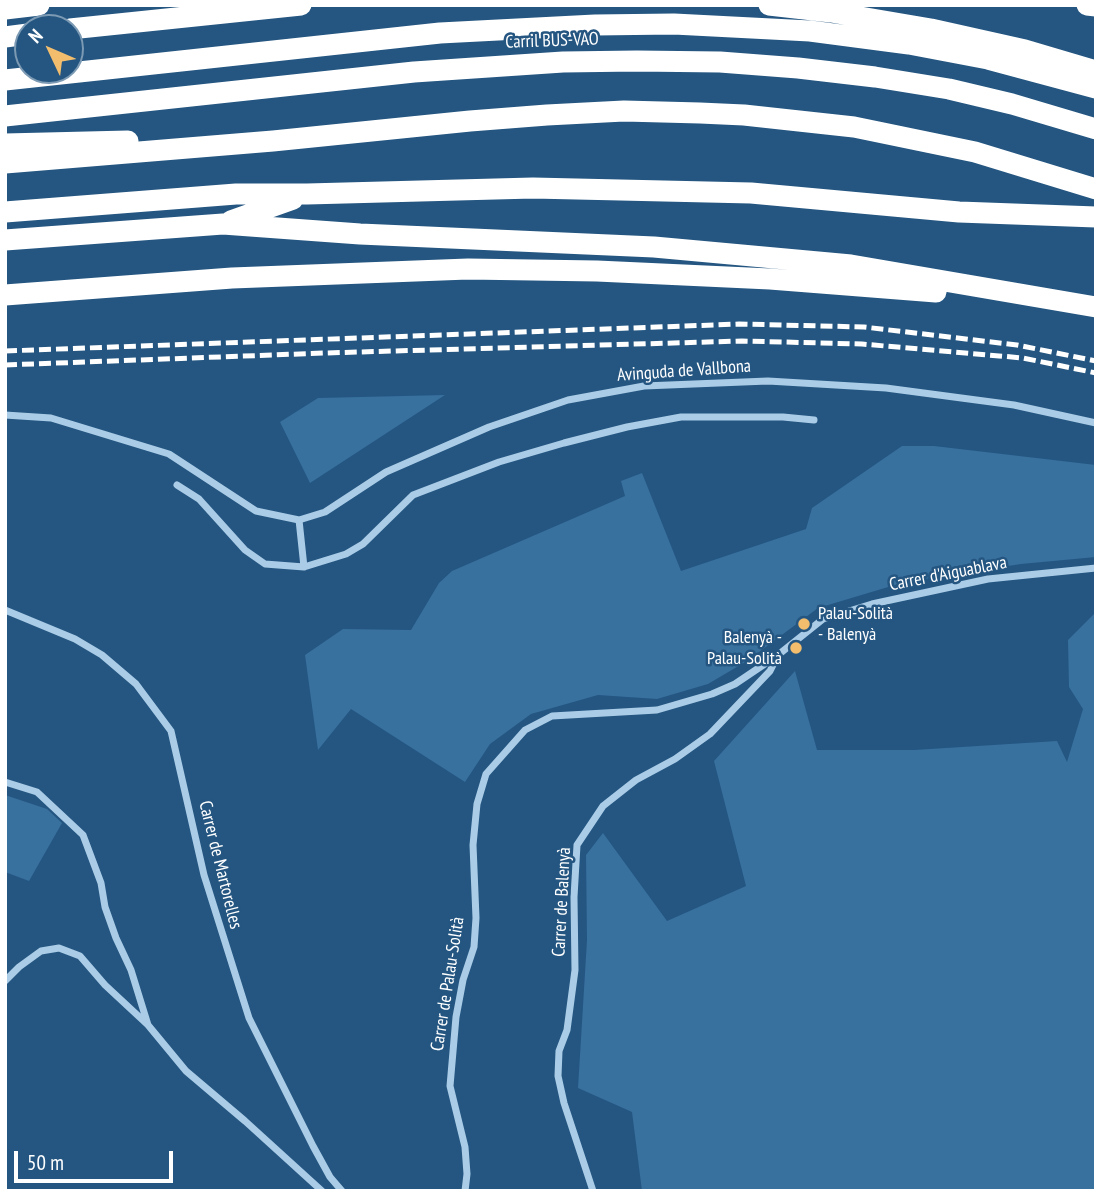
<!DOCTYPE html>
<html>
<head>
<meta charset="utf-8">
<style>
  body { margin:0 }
  #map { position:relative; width:1101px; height:1196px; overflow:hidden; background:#245681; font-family:"PT Sans Narrow",sans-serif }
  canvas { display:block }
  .frame { position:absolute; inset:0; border:7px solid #fff; pointer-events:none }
  .north { position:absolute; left:14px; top:14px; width:70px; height:70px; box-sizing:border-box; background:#245681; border:2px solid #7c9ab3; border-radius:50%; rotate:314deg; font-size:19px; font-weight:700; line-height:28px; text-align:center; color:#fff }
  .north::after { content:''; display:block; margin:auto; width:24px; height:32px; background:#f2be6e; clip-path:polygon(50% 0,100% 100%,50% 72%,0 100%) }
  .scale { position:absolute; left:14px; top:1151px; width:159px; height:32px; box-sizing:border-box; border:4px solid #fff; border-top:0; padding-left:9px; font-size:21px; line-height:24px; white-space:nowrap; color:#fff; -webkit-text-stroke:5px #245681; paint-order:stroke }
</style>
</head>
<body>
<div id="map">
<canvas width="1101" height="1196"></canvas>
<div class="frame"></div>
<div class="north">N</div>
<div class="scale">50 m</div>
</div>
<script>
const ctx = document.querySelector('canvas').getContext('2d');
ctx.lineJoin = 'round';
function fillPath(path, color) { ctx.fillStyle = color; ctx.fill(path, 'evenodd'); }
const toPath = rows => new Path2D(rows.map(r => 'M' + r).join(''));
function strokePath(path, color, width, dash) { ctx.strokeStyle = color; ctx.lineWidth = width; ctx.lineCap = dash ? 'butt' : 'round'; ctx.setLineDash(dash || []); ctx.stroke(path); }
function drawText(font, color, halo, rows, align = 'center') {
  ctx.font = font + ' "PT Sans Narrow",sans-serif'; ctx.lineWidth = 5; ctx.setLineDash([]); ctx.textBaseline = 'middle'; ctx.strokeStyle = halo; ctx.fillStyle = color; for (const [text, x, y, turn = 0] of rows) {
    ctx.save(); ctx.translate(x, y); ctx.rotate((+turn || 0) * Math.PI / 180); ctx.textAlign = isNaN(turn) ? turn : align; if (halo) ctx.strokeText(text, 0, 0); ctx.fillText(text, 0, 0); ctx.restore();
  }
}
const green = toPath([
  [445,395,310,483,280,422,318,398],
  [902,446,934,446,1096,465,1096,557,1021,564,905,582,818,608,747,661,708,684,657,699,598,695,531,714,490,744,465,782,351,709,318,750,305,655,343,629,411,630,439,583,452,571,625,496,621,481,642,473,681,571,806,529,812,508],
  [1096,612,1096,1191,642,1191,632,1112,578,1088,587,940,586,855,603,833,667,921,746,886,714,761,795,671,817,750,914,750,1057,741,1067,762,1083,709,1069,687,1068,640],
  [5,795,47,809,62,823,29,881,5,872]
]);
const street = toPath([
  [5,415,51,418,169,454,256,511,299,520,325,512,386,472,489,427,568,400,644,386,768,381,886,388,1014,405,1096,423],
  [177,485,199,499,245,550,265,564,304,567,346,554,363,544,413,495,499,462,564,443,627,427,681,417,783,417,814,420],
  [299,520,304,567],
  [5,610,75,639,102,655,136,684,171,731,204,875,249,1018,313,1146,330,1177,342,1191],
  [5,782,37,792,83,835,101,883,105,907,116,938,131,970,148,1025,186,1071,245,1121,322,1191],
  [5,981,19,967,41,951,59,948,80,956,105,985,148,1025],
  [465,1191,467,1174,465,1147,450,1086,456,1017,463,980,474,947,476,918,473,845,477,804,486,774,525,730,552,716,657,710,712,694,735,684,778,655,823,619,872,604,988,579,1096,568],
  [593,1191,564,1103,558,1076,559,1051,567,1030,575,970,574,897,577,845,603,806,636,780,675,759,710,734,770,671,776,659]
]);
const highway = toPath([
  [769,5,831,12,931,29,1025,50,1096,71],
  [1087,5,1096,6],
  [5,9,39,5],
  [70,29,301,5],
  [5,37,28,34],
  [5,80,440,33,595,25,674,24,810,31,909,44,988,59,1096,88],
  [5,116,414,72,563,62,637,61,720,62,798,68,875,77,949,89,1012,104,1096,129],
  [5,144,128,141],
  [5,163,273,141,470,121,547,115,624,111,700,113,744,115,854,127,975,152,1096,189],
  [5,212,236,194,307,194,533,188,751,193,959,212,1096,217],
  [231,221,293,199],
  [5,240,223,224,360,234,654,247,851,265,1096,307],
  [5,295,232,278,468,269,597,271,770,279,936,292]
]);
const rail = toPath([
  [5,351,739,324,864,327,1017,345,1096,361],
  [5,365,325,353,742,341,862,344,1023,358,1096,373]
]);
const markers = [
  [804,624,7,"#f2be6e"],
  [796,648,7,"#f2be6e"]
];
const streetNames = [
  ["Carril BUS-VAO",552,41,-2],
  ["Avinguda de Vallbona",684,371,-4],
  ["Carrer d'Aiguablava",948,574,-11],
  ["Carrer de Martorelles",220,865,76],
  ["Carrer de Balenyà",562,902,-87],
  ["Carrer de Palau-Solità",448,984,-81]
];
const poiNames = [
  ["Palau-Solità",818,614],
  ["- Balenyà",818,635],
  ["Balenyà -",782,638,"right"],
  ["Palau-Solità",782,659,"right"]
];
fillPath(green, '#38709e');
strokePath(street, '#aacce7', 7);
strokePath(highway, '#fff', 21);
strokePath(rail, '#fff', 5, [12, 5]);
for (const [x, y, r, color] of markers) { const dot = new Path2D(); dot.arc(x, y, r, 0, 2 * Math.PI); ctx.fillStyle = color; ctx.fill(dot); strokePath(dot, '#245681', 2.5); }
drawText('18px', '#fff', '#245681', streetNames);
drawText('18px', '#fff', '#245681', poiNames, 'left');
</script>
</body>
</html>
